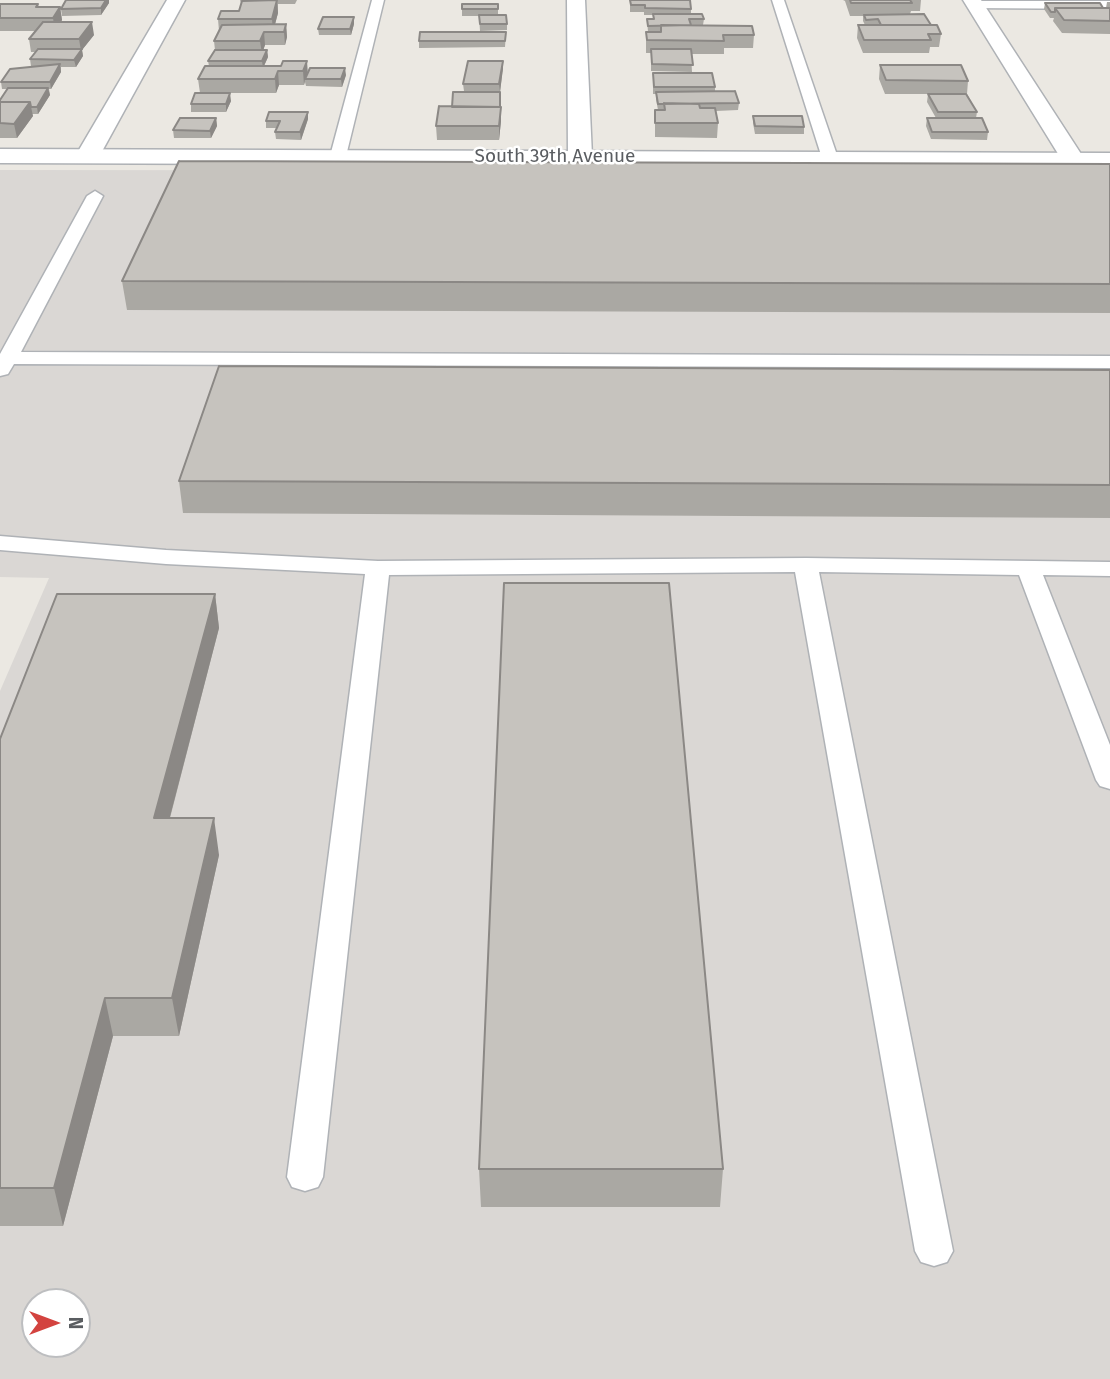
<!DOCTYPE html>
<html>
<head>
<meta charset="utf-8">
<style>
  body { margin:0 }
  #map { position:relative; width:1110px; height:1379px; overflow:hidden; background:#ebe8e2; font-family:"Fira Sans",sans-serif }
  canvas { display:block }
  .north { position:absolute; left:21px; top:1288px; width:70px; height:70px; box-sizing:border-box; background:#fff; border:2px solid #bdbec0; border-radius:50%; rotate:90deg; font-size:19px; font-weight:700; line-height:28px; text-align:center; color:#5a5d61 }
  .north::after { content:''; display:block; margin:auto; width:24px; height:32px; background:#d3433f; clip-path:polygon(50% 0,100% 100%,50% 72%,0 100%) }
</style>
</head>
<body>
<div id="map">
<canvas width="1110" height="1379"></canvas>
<div class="north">N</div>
</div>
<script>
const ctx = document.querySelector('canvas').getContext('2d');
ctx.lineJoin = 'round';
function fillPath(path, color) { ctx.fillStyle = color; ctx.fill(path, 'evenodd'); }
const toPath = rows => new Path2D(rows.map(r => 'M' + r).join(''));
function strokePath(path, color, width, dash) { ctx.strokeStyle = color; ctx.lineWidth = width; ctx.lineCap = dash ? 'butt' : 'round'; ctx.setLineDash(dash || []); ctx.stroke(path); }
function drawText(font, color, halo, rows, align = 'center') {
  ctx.font = font + ' "Fira Sans",sans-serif'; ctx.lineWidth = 5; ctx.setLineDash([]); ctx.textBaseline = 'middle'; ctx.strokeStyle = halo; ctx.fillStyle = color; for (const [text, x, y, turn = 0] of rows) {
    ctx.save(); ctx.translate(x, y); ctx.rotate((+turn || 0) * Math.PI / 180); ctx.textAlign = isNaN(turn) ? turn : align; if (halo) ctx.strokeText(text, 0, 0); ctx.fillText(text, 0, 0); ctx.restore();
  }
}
const industrial = toPath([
  [0,170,1110,171,1110,1379,0,1379,0,691,49,578,0,577],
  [35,1302,77,1302,77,1344,35,1344]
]);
const lane = toPath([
  [372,0,384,0,346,156,338,161,330,156,372,0],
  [772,0,784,0,838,158,836,161,830,163,822,158,772,0],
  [975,1,1110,1,1110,9,970,8,970,2,975,1],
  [95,191,103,196,21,352,1110,356,1110,368,14,364,8,374,0,376,0,354,87,196,95,191],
  [0,536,166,550,378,561,806,558,1110,562,1110,576,1043,575,1110,745,1110,789,1100,786,1096,780,1019,575,819,572,953,1251,947,1262,934,1266,921,1262,915,1251,795,572,389,575,323,1177,318,1187,305,1191,292,1187,287,1177,365,574,166,564,0,550,0,536]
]);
const street = toPath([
  [167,0,185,0,100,155,96,160,80,160,76,155,167,0],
  [567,0,585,0,592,156,588,161,580,163,572,161,568,156,567,0],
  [963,0,981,0,1085,160,1081,165,1065,165,963,0]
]);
const secondary = toPath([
  [0,149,1110,153,1110,167,0,163,0,149]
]);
const wall = toPath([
  [66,0,109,0,109,3,101,15,62,16,61,9],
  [240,0,297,0,295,4,278,4,278,13,275,24,286,24,287,37,285,45,265,45,263,50,267,50,268,57,264,66,281,66,283,61,307,74,346,75,342,87,306,86,305,82,304,85,279,85,276,93,200,93,198,79,209,66,208,61,215,50,214,41,219,31,218,19,239,11,241,3],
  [630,0,691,9,691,14,704,19,703,25,754,35,753,48,724,48,724,54,691,54,692,72,651,71,651,53,646,53,646,32,648,32,647,19,653,19,653,15,644,15,644,12,630,12],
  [843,0,921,0,920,11,911,11,910,14,931,25,941,34,939,47,930,47,929,53,863,53,857,38,858,25,865,25,863,21,863,16,850,16,845,1],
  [1107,2,1110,2,1110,34,1062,33,1053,21,1054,18,1050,18,1044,9,1045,3,1106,8],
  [0,4,38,4,39,7,60,7,62,20,61,22,94,35,82,50,83,56,76,67,61,67,61,72,51,89,49,89,50,95,38,114,32,114,33,116,17,138,0,138,0,100,7,89,2,89,1,82,31,66,30,59,36,52,31,52,29,39,35,31,0,31],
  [462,4,498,4,498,15,507,24,507,30,480,31,479,16,462,16],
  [354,24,351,35,319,35,318,29],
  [506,32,505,47,419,48,419,41],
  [880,65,968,81,967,94,977,112,976,118,988,132,987,140,931,139,926,126,927,118,936,118,927,102,928,94,885,94,879,79],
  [503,68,500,92,501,121,499,140,437,140,436,126,464,91,463,84],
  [653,73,715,87,715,91,739,103,738,110,716,111,718,123,717,138,655,137,655,110,658,110,656,99,656,94,653,94],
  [231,101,226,112,191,112,191,104],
  [308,112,308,119,301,140,276,139,275,132,277,128,266,128,266,121],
  [753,116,804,127,804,134,755,134,753,123],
  [216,118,217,126,211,138,174,138,173,130],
  [1110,164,1110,313,127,310,122,281],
  [1110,370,1110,518,183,513,179,481],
  [215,594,219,628,170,818,219,855,179,1036,113,1036,63,1226,0,1226,0,739],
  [479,1169,723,1169,720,1207,481,1207]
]);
const shadedWall = toPath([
  [106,0,109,0,109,3,101,15,101,8],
  [277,0,278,13,273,32,272,19],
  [60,7,62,20,55,31,53,18],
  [354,17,354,24,351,35,350,29],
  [92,22,94,35,82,50,83,56,76,67,74,60,81,51,79,39],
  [286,24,287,37,285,45,284,32],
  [264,32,265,45,262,54,260,41],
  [267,50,268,57,263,68,262,61],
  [307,61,308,75,305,79,304,85,303,71],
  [503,61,503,68,500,92,499,84],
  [60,64,61,72,51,89,50,82],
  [345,68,346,75,342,87,341,79],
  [278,71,279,85,276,93,275,79],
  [48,88,50,95,38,114,37,107],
  [230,93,231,101,226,112,226,104],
  [30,102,33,116,17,138,14,124],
  [501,107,501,121,499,140,499,126],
  [308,112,308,119,301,140,300,132],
  [216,118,217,126,211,138,210,131],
  [215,594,219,628,160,855,154,818],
  [214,818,219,855,179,1036,172,998],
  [105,998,113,1036,63,1226,54,1188]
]);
const building = toPath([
  [66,0,106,0,101,8,61,9,66,0],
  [277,0,272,19,218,19,221,11,239,11,242,1,277,0],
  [630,0,690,0,691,9,645,8,645,5,631,5,630,0],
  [850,0,910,0,912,3,851,3,850,0],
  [1045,3,1100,3,1103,8,1055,8,1055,12,1051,12,1045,3],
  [0,4,38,4,36,7,60,7,53,18,0,18,0,4],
  [462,4,498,4,498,9,462,9,462,4],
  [1055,8,1110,8,1110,21,1064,20,1055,8],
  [653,14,702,14,704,19,689,19,691,25,648,26,647,19,654,19,653,14],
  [924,14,931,25,881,25,878,19,866,20,864,15,924,14],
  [479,15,506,15,507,24,480,24,479,15],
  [323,17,354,17,350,29,318,29,323,17],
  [43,22,92,22,79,39,29,39,43,22],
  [286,24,284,32,264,32,260,41,214,41,222,25,286,24],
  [661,25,752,26,754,35,723,35,724,41,647,40,646,32,661,32,661,25],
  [858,25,937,25,941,34,928,34,931,40,864,40,858,25],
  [420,32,506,32,505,41,419,41,420,32],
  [38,49,82,49,74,60,30,59,38,49],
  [651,49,691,49,693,65,652,64,651,49],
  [215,50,267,50,262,61,208,61,215,50],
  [283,61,307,61,303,71,278,71,275,79,198,79,205,66,281,66,283,61],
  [468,61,503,61,499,84,463,84,468,61],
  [60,64,50,82,1,82,10,69,60,64],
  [880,65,961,65,968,81,886,80,880,65],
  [310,68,345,68,341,79,305,79,310,68],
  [653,73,712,73,715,87,654,87,653,73],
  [8,88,48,88,37,107,31,107,30,102,0,102,0,100,8,88],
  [735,91,739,103,658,104,656,92,735,91],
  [453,92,500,92,500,107,452,107,453,92],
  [195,93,230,93,226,104,191,104,195,93],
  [928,94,966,94,977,112,938,112,928,94],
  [0,102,30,102,14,124,0,123,0,102],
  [664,103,699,104,700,108,715,108,718,123,655,123,655,110,665,110,664,103],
  [439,106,501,107,499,126,436,126,439,106],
  [269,112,308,112,300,132,275,132,280,121,266,121,269,112],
  [753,116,802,116,804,127,755,126,753,116],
  [180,118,216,118,210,131,173,130,180,118],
  [927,118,982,118,988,132,932,132,927,118],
  [179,161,1110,164,1110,284,122,281,179,161],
  [219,366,1110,370,1110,485,179,481,219,366],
  [504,583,669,583,723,1169,479,1169,504,583],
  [57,594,215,594,154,818,214,818,172,998,105,998,54,1188,0,1188,0,739,57,594]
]);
const farStreetnames = [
  ["South 39th Avenue",555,157]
];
fillPath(industrial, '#dad7d4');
strokePath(lane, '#afb2b6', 3);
strokePath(street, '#afb2b6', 3);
strokePath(secondary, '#aeb1b5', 3);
fillPath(lane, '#fff');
fillPath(street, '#fff');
fillPath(secondary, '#fff');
fillPath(wall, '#aaa8a3');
fillPath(shadedWall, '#8b8885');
fillPath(building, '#c6c3be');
strokePath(building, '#8b8885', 2);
drawText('19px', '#5a5d61', '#fff', farStreetnames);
</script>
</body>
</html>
